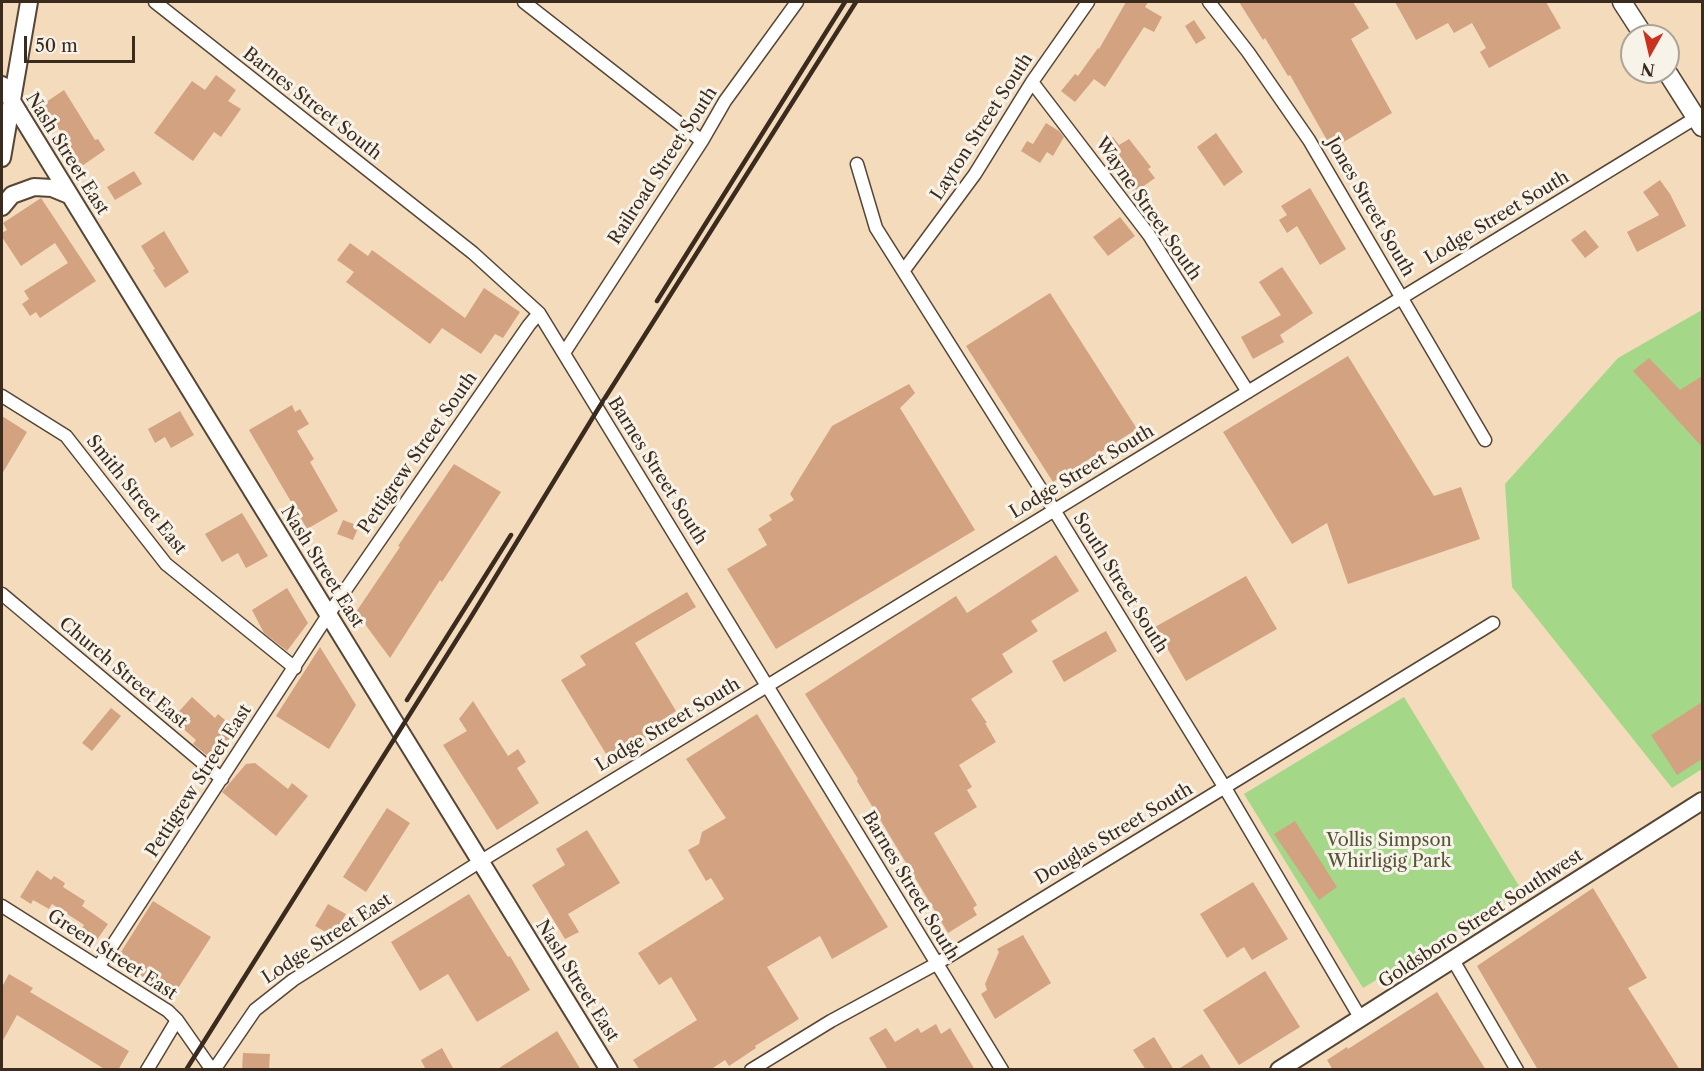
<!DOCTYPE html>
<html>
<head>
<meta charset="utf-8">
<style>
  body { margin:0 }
  #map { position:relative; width:1704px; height:1071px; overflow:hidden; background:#f3dbbc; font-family:"Libre Caslon Text",serif }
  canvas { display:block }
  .frame { position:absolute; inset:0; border:3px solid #3b2a1e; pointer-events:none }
  .north { position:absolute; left:1620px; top:24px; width:60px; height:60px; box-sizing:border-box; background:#f7f3e8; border:2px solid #aca397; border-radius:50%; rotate:188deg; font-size:16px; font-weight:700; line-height:24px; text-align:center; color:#3b2a1e }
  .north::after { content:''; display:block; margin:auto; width:21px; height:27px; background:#c8321e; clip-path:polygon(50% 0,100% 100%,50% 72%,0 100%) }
  .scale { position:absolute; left:24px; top:36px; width:111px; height:27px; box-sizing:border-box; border:3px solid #3b2a1e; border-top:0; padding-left:8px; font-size:18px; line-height:21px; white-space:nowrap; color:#3b2a1e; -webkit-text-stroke:4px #f7f3e8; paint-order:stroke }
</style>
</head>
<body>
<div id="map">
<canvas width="1704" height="1071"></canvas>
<div class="frame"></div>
<div class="north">N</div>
<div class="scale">50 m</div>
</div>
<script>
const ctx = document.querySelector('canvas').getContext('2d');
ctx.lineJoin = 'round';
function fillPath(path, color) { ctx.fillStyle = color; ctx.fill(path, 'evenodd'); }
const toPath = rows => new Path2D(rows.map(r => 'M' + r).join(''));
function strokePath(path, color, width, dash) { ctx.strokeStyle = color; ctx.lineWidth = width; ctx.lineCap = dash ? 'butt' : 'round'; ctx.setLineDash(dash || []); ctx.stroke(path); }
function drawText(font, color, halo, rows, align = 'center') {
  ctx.font = font + ' "Libre Caslon Text",serif'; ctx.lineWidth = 6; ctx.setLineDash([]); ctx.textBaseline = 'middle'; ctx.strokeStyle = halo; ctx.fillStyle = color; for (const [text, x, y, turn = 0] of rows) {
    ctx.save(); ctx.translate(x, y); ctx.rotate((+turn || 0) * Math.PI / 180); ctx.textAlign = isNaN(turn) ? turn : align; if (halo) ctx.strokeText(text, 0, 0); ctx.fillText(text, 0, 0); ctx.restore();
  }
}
const green = toPath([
  [1702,310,1702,769,1672,788,1512,587,1505,484,1618,358],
  [1404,697,1522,891,1363,988,1244,794]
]);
const building = toPath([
  [1126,2,1148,2,1145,7,1162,17,1154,32,1144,27,1105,87,1094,79,1075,102,1061,91,1075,74,1078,76,1098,48,1099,49],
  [1239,2,1353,2,1369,28,1351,39,1392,113,1332,149,1290,75,1288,76,1265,38,1263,40],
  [1395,2,1546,2,1561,28,1489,68,1480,52,1486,48,1472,23,1454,33,1448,23,1416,40],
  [1194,20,1206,38,1196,44,1185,26],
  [216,75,236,90,228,101,241,109,221,137,214,132,193,161,154,133,192,81,205,90],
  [64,90,95,140,98,139,105,150,79,168,71,157,75,154,43,104],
  [1046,123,1059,131,1064,137,1053,156,1047,152,1040,163,1021,151,1027,141,1033,144],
  [1216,133,1243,172,1224,186,1197,147],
  [1113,137,1119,145,1129,139,1151,167,1148,169,1155,178,1134,193,1100,146],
  [134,171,142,184,115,200,107,187],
  [1660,180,1670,194,1686,226,1637,252,1627,232,1659,215,1643,192],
  [1310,188,1346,249,1320,265,1297,226,1287,233,1279,220,1287,215,1281,206],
  [41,198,96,281,40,318,36,312,30,316,22,304,29,299,24,291,68,263,55,243,21,266,2,237,2,233,7,230,3,223],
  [1120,217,1135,236,1108,256,1093,237],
  [1585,230,1599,247,1585,258,1571,240],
  [164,231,189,272,165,288,153,270,155,269,141,246],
  [350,243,368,256,372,250,465,318,484,288,520,312,503,338,495,334,481,354,442,328,430,344,346,282,354,272,337,260],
  [1282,267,1313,313,1280,335,1284,342,1253,359,1241,337,1281,315,1259,282],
  [1050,293,1137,429,1053,482,966,346],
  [1348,356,1434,496,1461,487,1480,539,1348,584,1327,523,1292,544,1223,432],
  [1649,358,1680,390,1702,376,1702,447,1633,371],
  [909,384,915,393,900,408,975,530,776,649,727,569,767,545,758,529,772,520,769,515,794,500,790,494,832,426],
  [292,405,295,412,300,409,309,424,297,431,314,459,310,462,338,511,307,529,249,430],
  [180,411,194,435,171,448,165,437,155,443,148,429],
  [2,416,27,432,2,474],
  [454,464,501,492,442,582,440,580,390,658,356,612,400,547,398,546],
  [242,513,268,556,246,568,238,553,222,562,205,534],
  [343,520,359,526,353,540,337,534],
  [1056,555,1079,591,1031,621,1038,631,1002,654,1013,672,971,699,987,723,985,723,996,742,959,765,972,787,967,790,977,807,934,833,977,905,973,908,977,915,948,933,857,781,858,779,805,694,956,596,967,613],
  [1246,576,1277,629,1186,681,1155,627],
  [287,588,308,623,287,651,264,633,252,610],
  [687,592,696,607,635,643,676,711,665,718,670,726,611,762,561,680,586,665,580,656],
  [1106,631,1117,651,1064,682,1052,661],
  [320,647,356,705,329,749,276,716],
  [192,697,215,718,218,714,239,732,214,761,193,744,196,740,172,719],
  [473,701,508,756,518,749,526,762,517,768,539,803,497,830,443,745,467,731,459,719],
  [1702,702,1702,759,1677,775,1651,735],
  [111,708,121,716,92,751,82,743],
  [757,714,888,927,832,959,820,936,767,967,799,1019,755,1046,756,1048,729,1066,725,1060,710,1070,640,1070,633,1060,697,1020,671,977,659,985,638,953,724,899,711,878,706,881,688,850,699,844,702,832,726,818,686,759],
  [255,763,288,789,292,783,308,796,276,836,222,792,246,764],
  [387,808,410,823,366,892,343,877],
  [1295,821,1337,887,1319,900,1274,834],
  [587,830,620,883,568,914,579,932,565,939,532,885,565,865,556,849],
  [37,870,51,880,54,876,65,883,63,887,85,901,82,906,108,924,94,944,78,934,84,925,52,904,49,909,33,900,31,904,20,897],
  [1253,882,1288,939,1252,960,1244,947,1227,958,1200,914],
  [1593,888,1647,978,1628,988,1680,1070,1538,1070,1477,966],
  [469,894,508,957,510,956,530,990,477,1022,448,974,420,991,391,942],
  [153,901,211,937,173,996,116,960],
  [328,904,346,914,333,936,315,926],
  [1023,935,1051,983,995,1019,981,994,987,990,985,984,999,952,997,949],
  [1265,971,1300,1027,1239,1065,1203,1010],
  [9,974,33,988,30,992,129,1051,118,1070,106,1070,17,1015,2,1042,2,987],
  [1437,992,1486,1070,1333,1070,1327,1060,1347,1047,1348,1049],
  [936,1024,941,1034,950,1028,975,1070,888,1070,869,1038,886,1028,895,1042,918,1028,921,1033],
  [557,1031,581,1070,496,1070],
  [1154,1037,1174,1070,1146,1070,1133,1050],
  [442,1048,454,1070,426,1070,421,1060],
  [243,1053,270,1054,269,1070,242,1070],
  [1202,1054,1212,1070,1177,1070]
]);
const street = toPath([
  [155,2,473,253,539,313,1002,1070],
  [524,2,702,141],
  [1209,2,1248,52,1309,140,1485,440],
  [1032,82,1149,235,1248,392],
  [857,164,876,228,1054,510,1225,788,1361,1019],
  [904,270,975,174,1032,82,1088,2],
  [564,353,702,141,725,101,797,2],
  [2,396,66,436,166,564,295,668],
  [2,594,222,779],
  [2,906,168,1011,177,1020,212,1070],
  [1453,960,1517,1070],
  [99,966,328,615,529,325,539,313],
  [147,1070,177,1020],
  [214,1070,255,1010,293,980,481,861,1702,114],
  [751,1070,831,1021,936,964,1493,623]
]);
const secondary = toPath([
  [2,85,609,1070],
  [2,158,29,2],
  [2,207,12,195,34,187,52,188,69,195],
  [1279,1070,1702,801]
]);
const primary = toPath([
  [1622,2,1644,36],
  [1667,72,1702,127]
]);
const rail = toPath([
  [657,301,845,2],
  [407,700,511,535],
  [186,1070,471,617,598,409,856,2]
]);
const streetNames = [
  ["Barnes Street South",312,104,38],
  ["Layton Street South",982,127,-57],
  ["Nash Street East",67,154,58],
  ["Railroad Street South",663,166,-57],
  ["Jones Street South",1370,207,60],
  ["Wayne Street South",1148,209,55],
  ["Lodge Street South",1497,218,-31],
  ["Pettigrew Street South",418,453,-55],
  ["Barnes Street South",657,471,58],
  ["Lodge Street South",1082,472,-31],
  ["Smith Street East",136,495,51],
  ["Nash Street East",322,567,58],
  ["South Street South",1120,583,58],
  ["Church Street East",123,673,40],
  ["Lodge Street South",668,725,-31],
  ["Pettigrew Street East",199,781,-57],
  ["Douglas Street South",1114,834,-31],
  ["Barnes Street South",910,886,59],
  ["Goldsboro Street Southwest",1481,919,-33],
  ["Lodge Street East",327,939,-33],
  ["Green Street East",112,955,33],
  ["Nash Street East",577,981,58]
];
const parkNames = [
  ["Vollis Simpson",1389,841],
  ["Whirligig Park",1389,862]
];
fillPath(green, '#a4d888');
fillPath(building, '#d3a381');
strokePath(street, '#574536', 15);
strokePath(secondary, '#574536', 20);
strokePath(primary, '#574536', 21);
strokePath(street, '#fff', 12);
strokePath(secondary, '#fff', 16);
strokePath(primary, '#fff', 18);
strokePath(rail, '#3b2a1e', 4.5);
drawText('18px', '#3b2a1e', '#f7f3e8', streetNames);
drawText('18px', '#555638', '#f7f3e8', parkNames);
</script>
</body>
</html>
